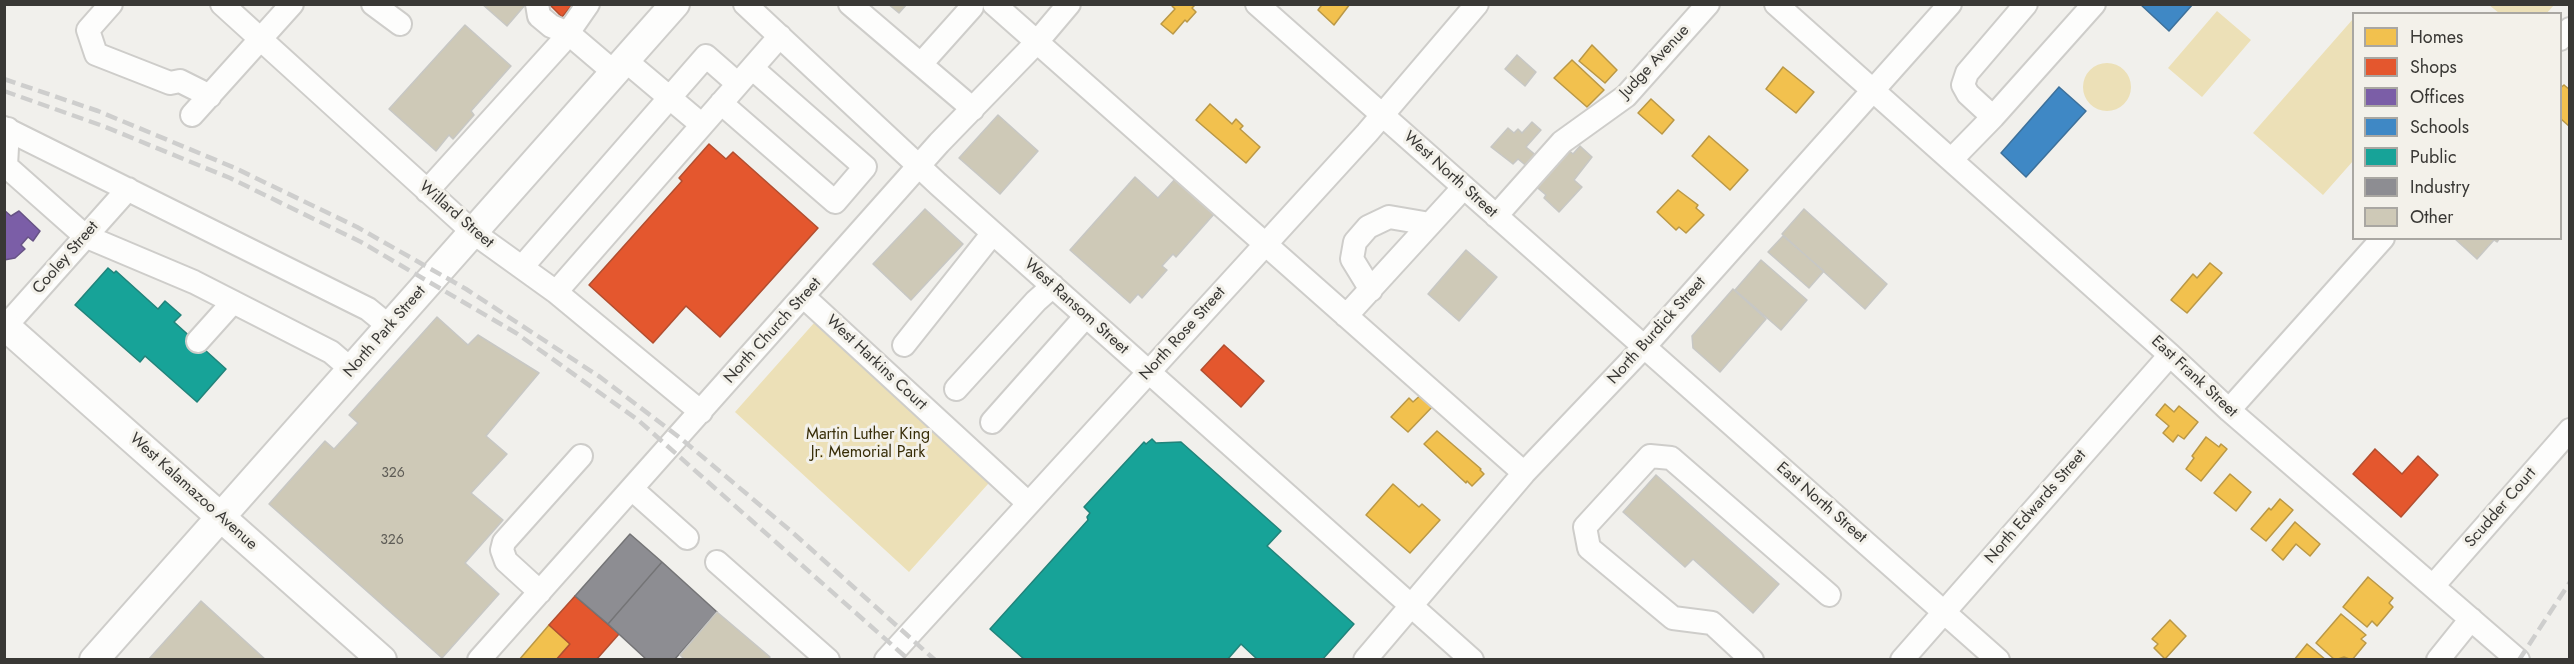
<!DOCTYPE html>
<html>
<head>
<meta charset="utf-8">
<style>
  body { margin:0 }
  #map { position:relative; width:2574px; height:664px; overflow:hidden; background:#f1f0ec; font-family:Jost,sans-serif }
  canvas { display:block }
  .frame { position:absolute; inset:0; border:6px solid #393835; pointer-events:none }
  .legend { position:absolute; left:2352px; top:12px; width:210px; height:228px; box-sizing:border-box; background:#f3f1ea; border:2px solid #a9a7a2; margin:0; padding:8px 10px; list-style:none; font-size:18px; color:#393835 }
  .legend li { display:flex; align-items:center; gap:12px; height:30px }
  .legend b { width:30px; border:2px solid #a9a7a2 }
</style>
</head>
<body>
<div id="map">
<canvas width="2574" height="664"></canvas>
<div class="frame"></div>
<ul class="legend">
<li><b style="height:16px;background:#f2c14e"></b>Homes</li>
<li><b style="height:16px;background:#e4572e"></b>Shops</li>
<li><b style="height:16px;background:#7b5ea7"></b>Offices</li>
<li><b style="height:16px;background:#3f88c5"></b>Schools</li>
<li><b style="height:16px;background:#17a398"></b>Public</li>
<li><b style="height:16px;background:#8d8d92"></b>Industry</li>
<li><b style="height:16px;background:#cec9b7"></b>Other</li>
</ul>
</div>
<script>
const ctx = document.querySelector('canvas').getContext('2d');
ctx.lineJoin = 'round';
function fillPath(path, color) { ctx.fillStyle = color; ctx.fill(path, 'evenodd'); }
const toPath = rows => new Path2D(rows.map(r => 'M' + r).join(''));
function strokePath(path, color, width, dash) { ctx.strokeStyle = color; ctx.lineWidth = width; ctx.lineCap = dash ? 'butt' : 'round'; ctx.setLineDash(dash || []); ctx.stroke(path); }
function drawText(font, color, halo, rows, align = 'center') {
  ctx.font = font + ' Jost,sans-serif'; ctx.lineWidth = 6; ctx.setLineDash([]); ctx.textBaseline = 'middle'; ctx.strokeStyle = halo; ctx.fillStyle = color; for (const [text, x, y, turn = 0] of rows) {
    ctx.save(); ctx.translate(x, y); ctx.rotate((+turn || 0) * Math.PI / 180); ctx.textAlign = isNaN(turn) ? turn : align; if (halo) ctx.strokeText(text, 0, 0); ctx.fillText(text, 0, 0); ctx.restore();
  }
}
const green = toPath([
  [2489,5,2554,5,2546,14,2499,13],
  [2217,11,2251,40,2202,97,2168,68],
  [2353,19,2353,161,2323,195,2253,133],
  '2083 87a24 24 0 1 1 48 0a24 24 0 1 1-48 0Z',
  [822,314,997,474,909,572,735,412]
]);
const homes = toPath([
  [1174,4,1196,4,1192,8,1196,12,1187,22,1185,20,1173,34,1161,24,1175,9,1172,6,1174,4],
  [1319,4,1350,4,1334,25,1318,10,1321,6,1319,4],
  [1592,45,1617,70,1605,83,1579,61,1592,45],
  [1572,60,1604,90,1587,107,1554,78,1572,60],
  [1783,67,1814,92,1796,113,1766,89,1783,67],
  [2564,85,2570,90,2570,127,2561,119,2560,88,2564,85],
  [1651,99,1674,120,1662,134,1638,113,1651,99],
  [1210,104,1232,124,1236,119,1243,126,1240,129,1260,147,1246,163,1196,120,1210,104],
  [1709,136,1748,170,1730,190,1692,156,1709,136],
  [1678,190,1698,205,1696,208,1704,215,1686,233,1679,227,1676,230,1657,212,1678,190],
  [2210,263,2222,273,2187,313,2171,300,2193,274,2197,278,2210,263],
  [1423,393,1435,404,1408,432,1391,417,1409,398,1413,402,1423,393],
  [2165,404,2174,412,2179,406,2198,422,2184,439,2178,435,2173,442,2163,433,2169,426,2156,415,2165,404],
  [1437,431,1481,469,1480,470,1484,474,1472,486,1467,481,1466,483,1424,444,1437,431],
  [2206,437,2219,447,2221,444,2227,449,2201,481,2186,469,2194,458,2192,456,2206,437],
  [2230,474,2251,492,2236,511,2214,493,2230,474],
  [1393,484,1419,507,1422,504,1440,520,1410,553,1366,515,1393,484],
  [2280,499,2293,510,2266,541,2251,529,2269,508,2271,510,2280,499],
  [2295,522,2320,544,2310,556,2296,544,2283,560,2272,550,2295,522],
  [2368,577,2393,598,2389,603,2393,607,2377,626,2372,621,2367,627,2343,607,2368,577],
  [2341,614,2366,635,2361,639,2366,643,2352,660,2344,657,2335,660,2316,643,2341,614],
  [2170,620,2186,636,2165,659,2154,648,2158,644,2152,639,2170,620],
  [549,625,570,644,556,660,519,660,549,625],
  [2307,644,2326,660,2294,660,2307,644]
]);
const shops = toPath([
  [549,4,573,4,562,17,549,4],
  [709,144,726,159,733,152,818,228,720,337,686,306,653,343,589,285,682,181,679,178,709,144],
  [1224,345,1264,381,1241,407,1201,370,1224,345],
  [2375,449,2402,474,2418,456,2438,475,2401,517,2353,474,2375,449],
  [575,596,619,634,596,660,556,660,570,644,549,625,575,596]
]);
const offices = toPath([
  [4,210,11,216,19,211,40,231,33,241,28,237,21,245,25,249,15,258,4,260,4,210]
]);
const schools = toPath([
  [2140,4,2193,4,2169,31,2140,4],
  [2059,87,2086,111,2026,177,2001,153,2059,87]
]);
const public = toPath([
  [108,268,114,273,116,271,158,309,165,301,181,315,174,322,226,369,197,402,145,356,140,362,75,305,108,268],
  [1152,439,1156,443,1181,442,1281,531,1267,546,1354,624,1322,660,1258,660,1241,644,1227,660,1025,660,990,629,1088,520,1087,517,1090,513,1084,507,1144,442,1146,444,1152,439]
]);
const industry = toPath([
  [630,534,662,562,608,624,575,596,630,534],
  [662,562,717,612,674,660,647,660,608,624,662,562]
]);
const building = toPath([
  [482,4,526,4,507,26,482,4],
  [888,4,907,4,899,13,888,4],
  [465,25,511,66,471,111,474,115,453,139,449,135,436,151,389,109,465,25],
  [1517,55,1536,72,1525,86,1505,69,1517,55],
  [998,115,1038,151,1000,194,959,158,998,115],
  [1532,122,1541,130,1526,147,1538,157,1529,168,1518,159,1513,164,1491,147,1508,128,1514,133,1518,129,1522,133,1532,122],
  [1580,146,1592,157,1574,180,1582,187,1559,212,1544,198,1546,195,1533,184,1566,148,1573,154,1580,146],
  [1135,177,1158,198,1176,178,1215,213,1176,257,1173,254,1162,266,1167,270,1142,298,1138,294,1130,303,1070,250,1135,177],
  [925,209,963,244,911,300,873,264,925,209],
  [1804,209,1887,284,1865,309,1782,234,1804,209],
  [1783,236,1824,271,1809,288,1768,252,1783,236],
  [2454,238,2500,238,2497,242,2494,240,2477,259,2454,238],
  [1466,250,1497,277,1459,321,1428,294,1466,250],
  [1761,260,1807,300,1781,330,1735,290,1761,260],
  [1733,289,1766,319,1720,372,1693,348,1692,336,1733,289],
  [437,317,468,345,478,335,539,373,486,436,507,454,471,493,503,520,465,563,499,594,442,658,269,504,325,441,334,449,358,423,349,415,437,317],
  [1656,475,1779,584,1753,613,1693,559,1685,567,1623,512,1656,475],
  [201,601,266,660,148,660,201,601],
  [717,612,770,657,768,660,685,660,680,655,717,612]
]);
const minor = toPath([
  [111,4,88,30,96,54,170,83,180,81,210,96],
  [222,4,474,233,556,292,701,412],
  [373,4,400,24],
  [537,4,539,16,551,26,568,33,615,73],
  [745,4,938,184,1472,660],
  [850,4,973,109],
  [994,4,1524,473],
  [1257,4,1998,660],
  [1776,4,2170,355,2229,410,2518,660],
  [2560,39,2570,29],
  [626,61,702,125],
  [921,64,972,7],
  [721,103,835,202,865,167,752,68],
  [192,115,292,4],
  [1993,117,1968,94,1963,85,1967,73,2026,4],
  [4,128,368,309,390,327],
  [8,129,6,166,85,236,194,282,331,352,352,370],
  [1951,160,1993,117,2094,4],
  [427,191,561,43,588,4],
  [1496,216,1562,142,1626,96,1708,4],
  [522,267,706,56,738,84],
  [1371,290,1352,259,1355,242,1368,227,1389,217,1430,224],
  [556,292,780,36],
  [804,297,1028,503],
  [1346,316,1464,187],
  [4,328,128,189],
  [198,341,233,302],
  [904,345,993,233],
  [956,389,1036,301,1053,286],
  [2229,410,2383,238],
  [992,422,1086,316],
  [632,489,687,538],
  [717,562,828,660],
  [2433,586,2570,430],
  [540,592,506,561,502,550,504,542,581,456],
  [479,660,939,143,1036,43,1069,4],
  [886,660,1367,133,1477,4],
  [1365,660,1524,473,1644,347,1950,4],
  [1752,660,1712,623,1673,618,1589,548,1585,527,1650,456,1671,458,1829,595],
  [1902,660,2170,355],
  [2438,660,2471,619]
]);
const major = toPath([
  [4,325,382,660],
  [94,660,675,4]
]);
const rail = toPath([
  [4,79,98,111,235,168,357,227,466,289,600,377,679,437,792,532,935,660],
  [4,91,103,126,230,178,361,242,516,333,638,420,909,660],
  [2519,660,2570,582]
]);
const numberNames = [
  ["326",393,474],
  ["326",392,541]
];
const streetNames = [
  ["Judge Avenue",1655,62,-47],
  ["West North Street",1450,175,42],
  ["Willard Street",456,215,41],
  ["Cooley Street",66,258,-49],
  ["West Ransom Street",1076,307,42],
  ["North Church Street",773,331,-48],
  ["North Burdick Street",1657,331,-48],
  ["North Park Street",385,332,-49],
  ["North Rose Street",1183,334,-48],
  ["West Harkins Court",876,363,43],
  ["East Frank Street",2194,377,43],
  ["West Kalamazoo Avenue",193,492,42],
  ["East North Street",1821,503,41],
  ["North Edwards Street",2036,507,-49],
  ["Scudder Court",2501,508,-49]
];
const parkNames = [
  ["Martin Luther King",868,435],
  ["Jr. Memorial Park",868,453]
];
fillPath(green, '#ece0b7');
fillPath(homes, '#f2c14e');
strokePath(homes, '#ba9846', 1.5);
fillPath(shops, '#e4572e');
strokePath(shops, '#b14e30', 1.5);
fillPath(offices, '#7b5ea7');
strokePath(offices, '#675385', 1.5);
fillPath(schools, '#3f88c5');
strokePath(schools, '#3d709a', 1.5);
fillPath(public, '#17a398');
strokePath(public, '#21837a', 1.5);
fillPath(industry, '#8d8d92');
strokePath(industry, '#747476', 1.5);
fillPath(building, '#cec9b7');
strokePath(building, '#c7c7c4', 1.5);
strokePath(minor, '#cecdca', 26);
strokePath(major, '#cecdca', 32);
strokePath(minor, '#fdfdfc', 22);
strokePath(major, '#fdfdfc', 28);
strokePath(rail, '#cececd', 4.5, [12, 6]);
drawText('14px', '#5e5c56', null, numberNames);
drawText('16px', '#393835', '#f3f1ea', streetNames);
drawText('16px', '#372d07', '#f3f1ea', parkNames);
</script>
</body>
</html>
